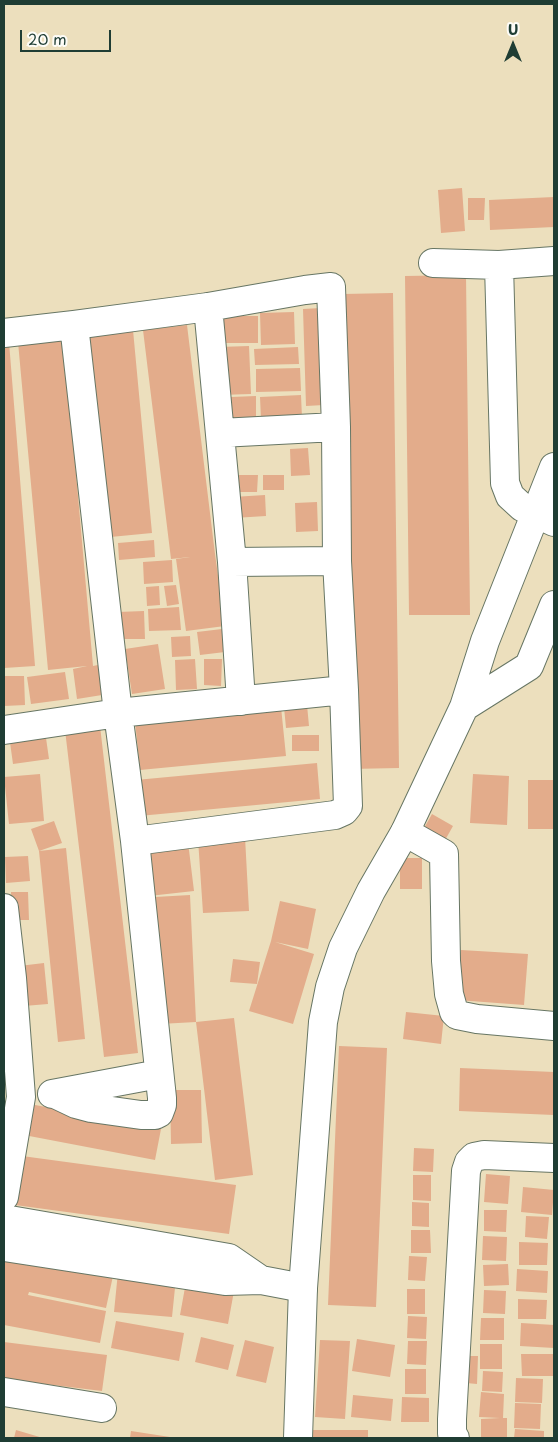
<!DOCTYPE html>
<html>
<head>
<meta charset="utf-8">
<style>
  body { margin:0 }
  #map { position:relative; width:558px; height:1442px; overflow:hidden; background:#ecdfbd; font-family:"Playpen Sans",sans-serif }
  canvas { display:block }
  .frame { position:absolute; inset:0; border:5px solid #1f3d34; pointer-events:none }
  .north { position:absolute; left:488px; top:20px; width:50px; height:50px; -webkit-text-stroke:4px #fdfcf7; paint-order:stroke; rotate:0deg; font-size:14px; font-weight:700; line-height:20px; text-align:center; color:#1f3d34 }
  .north::after { content:''; display:block; margin:auto; width:18px; height:22px; background:#1f3d34; clip-path:polygon(50% 0,100% 100%,50% 72%,0 100%) }
  .scale { position:absolute; left:20px; top:30px; width:91px; height:22px; box-sizing:border-box; border:2px solid #1f3d34; border-top:0; padding-left:6px; font-size:15px; line-height:18px; white-space:nowrap; color:#1f3d34; -webkit-text-stroke:4px #fdfcf7; paint-order:stroke }
</style>
</head>
<body>
<div id="map">
<canvas width="558" height="1442"></canvas>
<div class="frame"></div>
<div class="north">U</div>
<div class="scale">20 m</div>
</div>
<script>
const ctx = document.querySelector('canvas').getContext('2d');
ctx.lineJoin = 'round';
function fillPath(path, color) { ctx.fillStyle = color; ctx.fill(path, 'evenodd'); }
const toPath = rows => new Path2D(rows.map(r => 'M' + r).join(''));
function strokePath(path, color, width, dash) { ctx.strokeStyle = color; ctx.lineWidth = width; ctx.lineCap = dash ? 'butt' : 'round'; ctx.setLineDash(dash || []); ctx.stroke(path); }
const building = toPath([
  [462,188,465,231,441,233,438,190],
  [554,197,554,227,490,230,489,200],
  [468,198,485,198,484,220,468,220],
  [466,275,470,615,409,615,405,276],
  [393,293,399,768,350,769,343,294],
  [321,308,324,405,306,406,303,309],
  [294,312,295,344,261,345,260,313],
  [219,316,258,316,258,343,219,343],
  [187,325,215,554,225,626,186,631,176,559,190,557,171,559,143,330],
  [133,330,152,533,100,538,82,335],
  [64,338,93,666,98,665,102,695,77,699,73,669,87,666,48,670,18,342],
  [9,342,35,666,4,668,4,343],
  [249,346,251,394,220,395,219,347],
  [298,347,299,364,255,365,254,349],
  [300,368,301,391,256,392,256,369],
  [301,395,302,418,261,419,260,397],
  [256,396,256,421,232,421,231,397],
  [308,448,310,475,291,476,290,449],
  [234,475,258,475,257,492,234,492],
  [263,475,284,475,284,490,263,490],
  [265,495,266,516,234,518,233,497],
  [317,502,318,531,296,532,295,503],
  [154,540,155,557,119,560,118,543],
  [172,560,173,582,144,584,143,562],
  [176,585,179,604,167,606,164,586],
  [159,586,160,605,147,606,146,587],
  [179,607,181,630,149,631,148,609],
  [144,611,145,639,119,639,118,612],
  [222,629,225,652,200,655,197,632],
  [190,636,191,656,172,657,171,637],
  [158,644,165,689,132,694,125,649],
  [195,659,197,689,176,690,175,660],
  [204,659,222,659,221,686,204,685],
  [65,672,69,699,31,704,27,677],
  [4,676,24,676,25,705,4,706],
  [307,705,309,726,286,728,284,707],
  [281,707,286,756,140,770,135,721],
  [100,726,138,1053,104,1057,65,730],
  [45,731,49,759,13,764,9,735],
  [292,735,319,735,319,751,292,751],
  [317,763,320,799,139,816,136,780],
  [40,774,44,821,9,824,4,777],
  [473,774,509,776,507,825,470,823],
  [528,780,554,780,554,829,528,829],
  [432,814,453,826,444,842,423,830],
  [54,821,62,843,39,851,31,829],
  [245,837,249,911,203,913,198,839],
  [188,842,194,891,149,896,144,847],
  [66,848,85,1039,58,1042,39,851],
  [28,856,30,881,6,883,5,857],
  [400,858,422,858,422,889,400,889],
  [11,892,28,892,29,920,12,920],
  [190,895,196,1022,234,1018,253,1175,215,1180,196,1022,160,1024,155,897],
  [280,901,316,909,308,949,275,942,314,954,293,1024,249,1011,271,941],
  [461,950,528,954,524,1005,457,1000],
  [233,959,260,962,257,984,230,982],
  [44,963,48,1004,24,1006,19,966],
  [406,1012,444,1016,441,1044,403,1039],
  [339,1046,387,1048,376,1307,328,1305],
  [460,1068,554,1072,554,1115,459,1111],
  [170,1090,201,1090,202,1143,171,1144],
  [30,1104,161,1129,155,1160,24,1135],
  [414,1148,434,1149,433,1172,413,1171],
  [22,1156,236,1185,229,1234,15,1205],
  [486,1174,510,1176,508,1204,484,1202],
  [413,1175,431,1175,431,1201,413,1200],
  [523,1187,554,1190,552,1215,521,1212],
  [412,1202,429,1203,429,1227,412,1226],
  [484,1210,507,1210,506,1232,484,1231],
  [526,1216,549,1217,547,1239,525,1237],
  [411,1230,430,1230,431,1253,411,1253],
  [483,1236,507,1237,506,1261,482,1260],
  [519,1242,548,1243,547,1265,519,1265],
  [409,1256,427,1257,425,1281,408,1280],
  [4,1260,113,1276,106,1308,29,1292,28,1295,106,1311,100,1343,4,1325],
  [508,1264,509,1285,484,1286,483,1265],
  [517,1269,548,1271,547,1293,516,1291],
  [118,1272,176,1278,172,1317,114,1312],
  [186,1282,234,1291,228,1324,180,1315],
  [407,1289,425,1289,425,1314,407,1314],
  [484,1290,506,1291,505,1314,483,1313],
  [518,1299,547,1300,546,1319,518,1319],
  [408,1316,427,1317,426,1339,407,1338],
  [481,1318,504,1318,504,1340,480,1340],
  [116,1321,184,1333,179,1361,111,1348],
  [521,1323,554,1325,554,1348,520,1346],
  [201,1337,234,1345,228,1370,195,1362],
  [357,1339,395,1345,390,1377,352,1371],
  [245,1340,274,1347,266,1383,236,1376],
  [320,1340,350,1341,345,1419,315,1417],
  [408,1341,427,1341,426,1365,407,1364],
  [4,1342,107,1355,102,1391,4,1379],
  [480,1344,502,1344,502,1369,480,1369],
  [521,1354,554,1354,554,1376,522,1376],
  [467,1356,478,1356,477,1384,466,1383],
  [405,1369,426,1369,426,1394,405,1394],
  [483,1371,503,1372,502,1392,482,1391],
  [516,1378,543,1379,542,1403,515,1402],
  [481,1392,504,1394,503,1418,507,1418,507,1438,481,1438,481,1419,500,1418,479,1417],
  [353,1395,393,1399,391,1421,351,1417],
  [402,1397,429,1398,429,1422,401,1422],
  [515,1403,541,1404,540,1429,514,1428],
  [515,1429,544,1431,544,1438,514,1438],
  [16,1430,43,1438,14,1438],
  [310,1430,368,1430,368,1438,310,1438],
  [131,1431,170,1437,170,1438,130,1438]
]);
const minor = toPath([
  [433,263,499,265,554,261],
  [499,265,505,483,510,496,522,507,554,522],
  [208,307,232,562,241,701],
  [4,333,74,325,208,307,305,290,331,287,336,427,337,561,344,690,348,806,344,811,335,815,135,841],
  [220,433,336,427],
  [232,562,337,561],
  [4,730,118,713,344,690],
  [405,832,444,854,446,961,449,994,454,1012,457,1015,477,1019,554,1026],
  [4,908,12,978,21,1097,4,1197],
  [52,1094,159,1074],
  [55,1094,76,1104,91,1108,141,1115,155,1115,159,1113,162,1105,162,1098,135,841,118,713,74,325],
  [4,1219,229,1258,261,1280],
  [4,1247,225,1281,261,1280,303,1288],
  [4,1392,102,1408],
  [455,1438,452,1434,452,1419,466,1171,469,1162,474,1157,484,1155,554,1158]
]);
const tertiary = toPath([
  [464,707,529,666,554,605],
  [298,1438,303,1288,323,1022,330,987,343,948,371,891,405,832,464,707,485,641,554,467]
]);
fillPath(building, '#e3ac8b');
strokePath(minor, '#677664', 30);
strokePath(tertiary, '#677664', 30);
strokePath(minor, '#fff', 28);
strokePath(tertiary, '#fff', 28);
</script>
</body>
</html>
